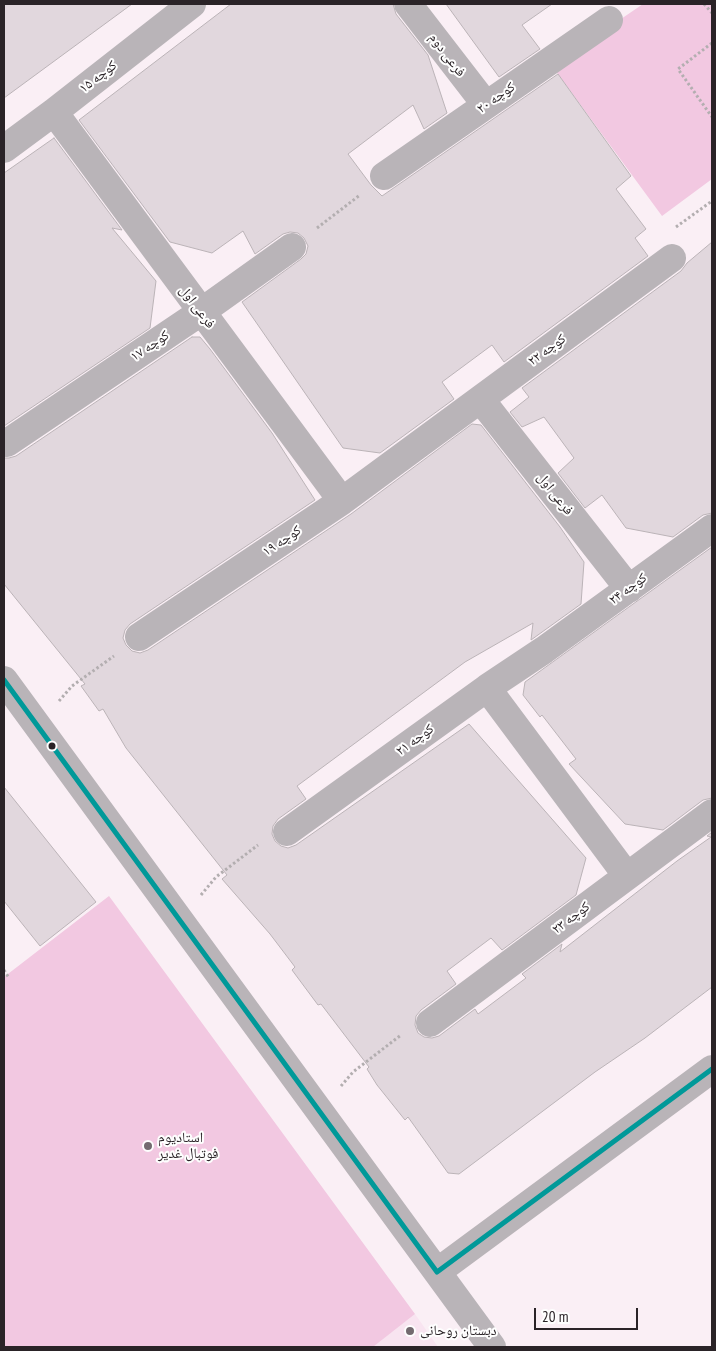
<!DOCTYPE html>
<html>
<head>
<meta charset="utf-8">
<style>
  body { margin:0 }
  #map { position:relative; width:716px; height:1351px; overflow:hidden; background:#faeff5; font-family:"PT Sans Narrow",sans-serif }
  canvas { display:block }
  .frame { position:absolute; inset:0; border:5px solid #2a2327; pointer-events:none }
  .scale { position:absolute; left:534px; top:1308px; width:104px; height:22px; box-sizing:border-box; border:2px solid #2a2327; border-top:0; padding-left:6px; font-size:15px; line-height:18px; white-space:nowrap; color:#2a2327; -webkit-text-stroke:4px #fefefe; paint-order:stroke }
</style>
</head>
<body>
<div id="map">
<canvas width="716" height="1351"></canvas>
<div class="frame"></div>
<div class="scale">20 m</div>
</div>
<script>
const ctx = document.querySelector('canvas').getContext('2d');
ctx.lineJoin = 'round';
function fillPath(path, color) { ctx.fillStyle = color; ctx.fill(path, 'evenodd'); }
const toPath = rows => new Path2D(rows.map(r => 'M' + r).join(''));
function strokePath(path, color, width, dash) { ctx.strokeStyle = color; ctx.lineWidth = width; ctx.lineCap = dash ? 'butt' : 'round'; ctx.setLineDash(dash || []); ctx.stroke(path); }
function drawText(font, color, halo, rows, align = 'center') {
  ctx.font = font + ' "PT Sans Narrow","Noto Naskh Arabic",sans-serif'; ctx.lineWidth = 4; ctx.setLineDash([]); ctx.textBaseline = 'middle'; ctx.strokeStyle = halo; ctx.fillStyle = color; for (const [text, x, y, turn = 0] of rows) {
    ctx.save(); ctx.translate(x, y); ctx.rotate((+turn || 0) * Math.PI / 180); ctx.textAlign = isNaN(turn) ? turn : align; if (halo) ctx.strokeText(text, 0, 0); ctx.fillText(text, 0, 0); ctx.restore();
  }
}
const built = toPath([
  [415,1314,438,1347,373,1347]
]);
const green = toPath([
  [643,4,712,4,712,179,662,216,552,66],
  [109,896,415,1314,373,1347,4,1347,4,977]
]);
const building = toPath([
  [4,4,132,4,4,98,4,4],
  [231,4,393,4,396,14,428,55,447,113,424,129,413,105,348,154,371,185,382,196,558,74,631,176,616,189,646,229,635,238,648,256,504,362,492,345,442,382,454,399,380,453,343,448,242,302,301,259,306,254,308,246,304,238,298,233,290,232,283,234,255,254,243,231,212,253,170,242,79,120,231,4],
  [446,4,552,4,522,25,540,49,499,77,446,4],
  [54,138,122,230,112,228,156,281,150,328,4,426,4,173,54,138],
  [712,242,712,513,703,515,673,537,626,528,602,495,585,508,558,473,574,458,544,417,522,427,510,412,529,397,522,388,681,271,687,263,712,242],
  [192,337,200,337,210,349,272,433,315,500,130,624,125,630,123,638,126,645,132,651,140,653,148,650,351,514,472,424,481,425,560,527,584,562,581,604,531,640,533,623,465,662,297,786,306,799,278,819,273,826,272,834,275,841,281,846,288,848,296,845,469,724,586,858,576,895,502,950,491,938,447,971,456,984,421,1010,416,1016,415,1025,418,1033,424,1037,432,1038,439,1036,475,1009,478,1014,526,978,522,974,562,944,560,952,677,861,711,837,707,836,712,832,712,987,645,1038,595,1072,459,1174,448,1173,408,1117,405,1120,377,1085,367,1069,369,1067,321,1004,318,1005,292,970,295,967,270,934,222,879,227,875,126,748,103,709,99,711,81,686,85,684,4,584,4,458,9,458,16,456,192,337],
  [712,547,712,798,703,800,663,830,625,824,569,764,576,759,542,715,540,717,523,695,525,682,712,547],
  [4,787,96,902,40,946,4,901,4,787]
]);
const path = toPath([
  [704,4,712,13],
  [712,43,678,69,712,117],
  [676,227,712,201],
  [317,228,360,195],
  [59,701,72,686,114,656],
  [201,895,216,877,258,845],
  [4,970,9,978],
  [341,1086,353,1072,401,1035]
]);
const minor = toPath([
  [408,4,486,105],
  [54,112,342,501],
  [4,149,54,112,192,4],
  [384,176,609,20],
  [481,400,629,589],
  [7,443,201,312,292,247],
  [139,637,342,501,672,258],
  [487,688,627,876],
  [287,832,487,688,544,650,712,528],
  [430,1023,712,813]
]);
const tertiary = toPath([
  [4,680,492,1347],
  [437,1272,712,1069]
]);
const bus1 = toPath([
  [4,680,437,1272,712,1069]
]);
const markers = [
  [52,746,4.5,"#2a2327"],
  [148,1146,5,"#736a6f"],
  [410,1331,5,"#736a6f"]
];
const streetNames = [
  ["فرعی دوم",447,55,53],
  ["کوچه ۱۵",98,77,-38],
  ["کوچه ۲۰",496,98,-35],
  ["فرعی اول",197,307,53],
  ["کوچه ۱۷",150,346,-34],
  ["کوچه ۲۲",547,350,-36],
  ["فرعی اول",555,494,52],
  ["کوچه ۱۹",282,541,-34],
  ["کوچه ۲۴",628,589,-36],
  ["کوچه ۲۱",415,740,-36],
  ["کوچه ۲۳",571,918,-37]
];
const poiNames = [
  ["استادیوم",158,1138],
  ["فوتبال غدیر",158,1154],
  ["دبستان روحانی",420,1331]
];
fillPath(built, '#f8e4f0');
fillPath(green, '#f2c8e1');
fillPath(building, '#e1d7dd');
strokePath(building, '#bbb3b7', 1);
strokePath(path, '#b3aeb0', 3, [2.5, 2.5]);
strokePath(minor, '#b9b4b8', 28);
strokePath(tertiary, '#b9b4b8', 28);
strokePath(bus1, '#099', 5);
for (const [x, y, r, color] of markers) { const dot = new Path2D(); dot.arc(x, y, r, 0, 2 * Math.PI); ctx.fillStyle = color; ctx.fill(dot); strokePath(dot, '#fefefe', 2); }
drawText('14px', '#2a2327', '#fefefe', streetNames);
drawText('14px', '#2a2327', '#fefefe', poiNames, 'left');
</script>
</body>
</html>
